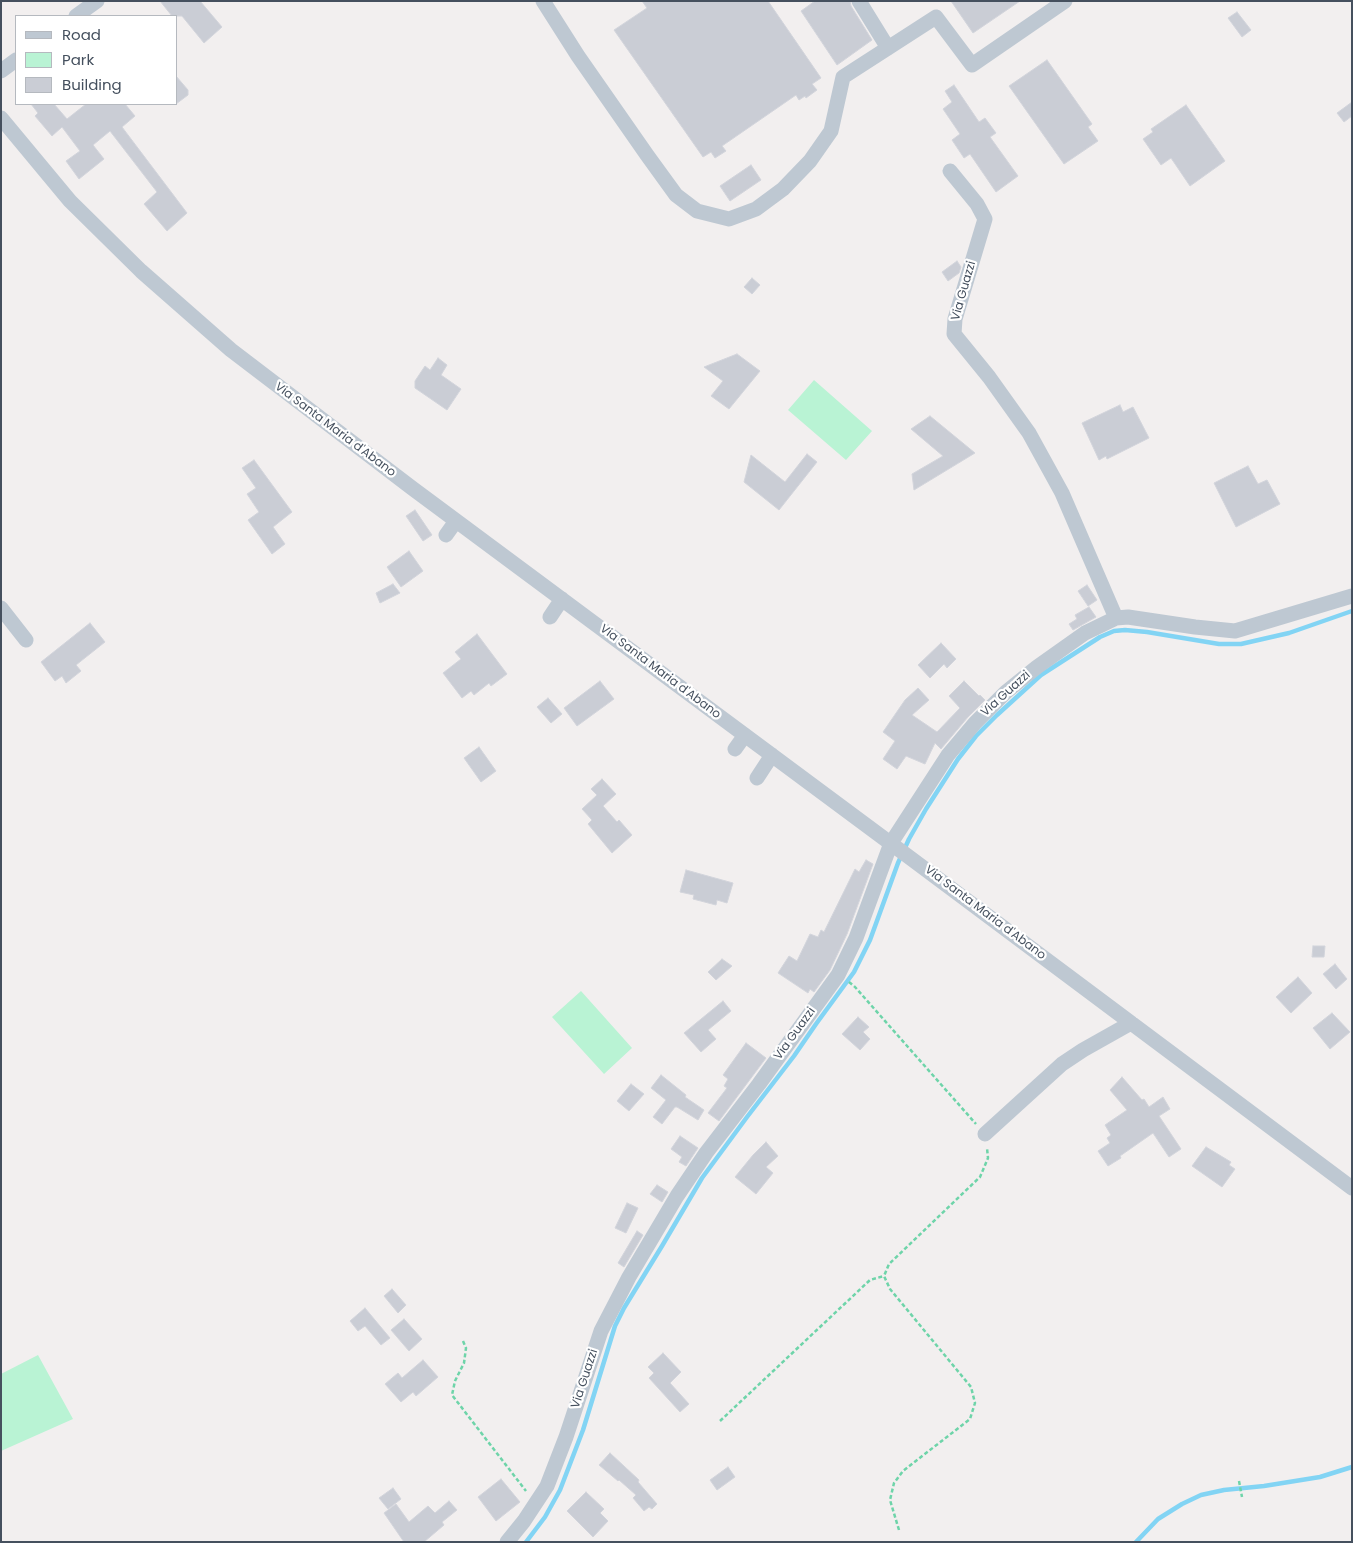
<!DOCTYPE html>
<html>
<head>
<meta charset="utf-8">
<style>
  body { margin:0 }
  #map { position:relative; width:1353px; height:1543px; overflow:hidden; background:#f2efef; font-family:Poppins,sans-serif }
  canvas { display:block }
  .frame { position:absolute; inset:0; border:2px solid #45505e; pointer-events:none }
  .legend { position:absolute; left:15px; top:15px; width:162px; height:90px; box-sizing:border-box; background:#fff; border:1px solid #b5b9bf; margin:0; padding:6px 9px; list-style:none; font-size:15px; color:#45505e }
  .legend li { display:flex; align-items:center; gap:10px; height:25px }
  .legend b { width:25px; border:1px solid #b5b9bf }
</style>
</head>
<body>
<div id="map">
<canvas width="1353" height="1543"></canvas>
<div class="frame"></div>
<ul class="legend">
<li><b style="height:6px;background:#bec8d2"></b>Road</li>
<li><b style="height:14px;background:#b9f3d4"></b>Park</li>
<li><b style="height:14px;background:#cacdd5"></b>Building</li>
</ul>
</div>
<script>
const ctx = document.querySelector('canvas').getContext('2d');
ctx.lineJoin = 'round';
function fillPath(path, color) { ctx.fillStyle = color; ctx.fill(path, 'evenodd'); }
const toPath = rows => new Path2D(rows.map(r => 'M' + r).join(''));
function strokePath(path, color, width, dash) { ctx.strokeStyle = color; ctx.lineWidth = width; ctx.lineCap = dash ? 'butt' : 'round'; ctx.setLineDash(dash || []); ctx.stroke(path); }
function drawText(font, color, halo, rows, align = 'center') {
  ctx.font = font + ' Poppins,sans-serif'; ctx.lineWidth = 4.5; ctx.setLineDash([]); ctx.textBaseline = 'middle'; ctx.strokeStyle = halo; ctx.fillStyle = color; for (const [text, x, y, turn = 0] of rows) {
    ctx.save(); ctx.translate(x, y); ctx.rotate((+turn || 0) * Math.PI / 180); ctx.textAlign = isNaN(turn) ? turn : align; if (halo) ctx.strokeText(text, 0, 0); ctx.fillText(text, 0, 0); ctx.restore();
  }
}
const green = toPath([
  [814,380,872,431,846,460,788,410],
  [581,991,632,1048,604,1074,552,1017],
  [38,1355,73,1419,1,1451,1,1374]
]);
const stream = toPath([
  [526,1542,545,1517,560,1490,583,1430,615,1326,624,1308,662,1246,702,1178,747,1117,794,1056,816,1024,854,972,870,940,898,863,909,839,926,809,958,759,976,736,997,715,1041,675,1100,637,1114,631,1125,630,1147,632,1219,644,1241,644,1289,633,1352,611],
  [1136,1542,1158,1519,1182,1504,1201,1495,1224,1490,1264,1486,1320,1477,1352,1467]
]);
const building = toPath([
  [160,1,200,1,222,27,204,43,182,16,172,16,160,1],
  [642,1,768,1,821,78,812,84,817,90,806,98,805,96,799,100,796,95,722,146,726,151,715,158,711,152,703,157,614,30,647,8,642,1],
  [815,1,850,1,851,6,872,40,837,65,801,11,815,1],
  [951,1,1020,1,973,33,951,1],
  [1237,12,1251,30,1242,37,1228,18,1237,12],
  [1047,60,1092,124,1088,127,1098,141,1064,164,1009,86,1047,60],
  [176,76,188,90,188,95,176,104,176,76],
  [954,85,979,122,985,118,996,133,990,137,1018,176,996,192,970,154,964,158,952,140,960,134,943,109,952,102,945,91,954,85],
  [1352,102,1352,116,1344,122,1337,113,1352,102],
  [31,104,54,104,67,119,86,104,125,104,135,116,122,127,187,213,167,231,144,204,157,192,110,131,93,145,104,159,79,179,66,161,80,151,62,127,52,136,35,116,38,113,31,104],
  [1186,105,1225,161,1190,186,1171,158,1161,165,1143,139,1153,132,1151,129,1186,105],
  [751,165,761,180,730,201,720,186,751,165],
  [957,261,961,267,959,273,948,281,942,272,957,261],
  [752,278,760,285,752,294,744,287,752,278],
  [737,354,760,371,729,409,711,396,723,381,704,367,737,354],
  [438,358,447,365,441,375,461,389,447,410,415,388,415,381,425,366,430,370,438,358],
  [1120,405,1123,412,1133,407,1149,438,1107,459,1106,456,1099,460,1082,423,1120,405],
  [930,416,975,453,914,490,912,474,943,456,911,429,930,416],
  [807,454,817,462,779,510,744,482,751,455,785,482,807,454],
  [254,460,292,512,273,527,285,544,272,554,248,520,259,512,247,494,256,488,242,468,254,460],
  [1248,466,1258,484,1267,480,1280,504,1236,527,1214,483,1248,466],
  [415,510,432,535,423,541,406,516,415,510],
  [409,551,423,571,401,587,387,567,409,551],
  [393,584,400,593,380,603,376,593,393,584],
  [1087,585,1097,600,1088,606,1078,591,1087,585],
  [1089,607,1096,617,1073,630,1069,624,1077,619,1075,615,1089,607],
  [90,623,105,642,76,665,81,671,66,683,62,676,55,681,41,662,90,623],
  [477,634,507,674,491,686,489,683,474,695,471,691,462,698,443,673,461,659,455,652,477,634],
  [941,643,956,659,947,668,944,664,930,678,918,665,941,643],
  [600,681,614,699,577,726,564,708,600,681],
  [964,681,979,696,980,695,985,700,968,717,941,749,935,743,925,764,906,756,897,769,883,759,895,741,883,732,905,700,918,688,929,700,912,715,937,732,960,708,949,696,964,681],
  [548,698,562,714,551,723,537,707,548,698],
  [479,747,496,771,481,782,464,758,479,747],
  [602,779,616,794,603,806,617,822,619,820,632,835,612,853,588,824,592,820,582,809,597,795,591,789,602,779],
  [866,860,873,864,847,934,830,970,814,992,810,989,808,993,778,973,789,956,797,961,810,934,818,937,821,930,824,932,855,869,859,872,866,860],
  [686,870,733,883,727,903,717,900,716,905,693,899,694,895,680,892,686,870],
  [1313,946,1325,946,1324,957,1312,957,1313,946],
  [722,959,732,966,716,980,708,972,722,959],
  [1335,964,1347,979,1336,989,1323,974,1335,964],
  [1298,977,1312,993,1291,1013,1276,997,1298,977],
  [723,1001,731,1011,708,1030,716,1039,701,1052,684,1033,723,1001],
  [1332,1013,1350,1032,1330,1049,1313,1028,1332,1013],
  [858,1017,869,1027,863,1032,870,1039,860,1050,842,1034,858,1017],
  [746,1043,766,1058,719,1121,708,1113,727,1088,724,1086,728,1079,723,1075,746,1043],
  [661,1075,686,1095,685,1097,704,1110,698,1120,677,1107,675,1107,662,1124,653,1117,666,1100,651,1088,661,1075],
  [1122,1077,1142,1100,1144,1099,1149,1107,1163,1097,1170,1109,1159,1116,1181,1149,1169,1157,1153,1133,1120,1156,1121,1158,1108,1166,1098,1151,1110,1143,1107,1138,1111,1135,1105,1125,1127,1110,1110,1090,1122,1077],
  [631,1084,644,1094,629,1111,617,1101,631,1084],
  [680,1136,698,1148,686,1166,679,1162,682,1157,671,1149,680,1136],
  [766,1142,778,1156,766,1167,773,1173,756,1194,735,1177,753,1155,766,1142],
  [1206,1147,1231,1162,1229,1165,1235,1169,1222,1187,1192,1166,1206,1147],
  [657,1185,668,1192,662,1202,650,1194,657,1185],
  [627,1203,638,1208,626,1233,615,1228,627,1203],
  [637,1231,643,1235,624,1267,618,1263,637,1231],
  [392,1289,406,1305,398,1313,384,1296,392,1289],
  [365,1308,390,1338,381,1345,365,1326,358,1331,350,1321,365,1308],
  [404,1319,422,1339,409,1351,391,1330,404,1319],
  [663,1353,681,1372,670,1383,689,1404,680,1412,649,1378,654,1373,648,1367,663,1353],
  [423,1360,438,1377,416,1396,413,1392,401,1402,385,1384,398,1373,402,1378,423,1360],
  [610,1453,639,1480,638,1482,657,1504,652,1509,649,1507,644,1511,633,1498,636,1495,619,1480,618,1481,599,1465,610,1453],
  [728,1467,735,1477,717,1490,710,1480,728,1467],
  [501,1479,520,1502,496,1521,478,1497,501,1479],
  [393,1488,401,1499,388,1509,379,1498,393,1488],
  [586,1492,604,1509,600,1513,608,1521,593,1537,567,1511,586,1492],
  [449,1501,457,1510,442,1522,444,1525,424,1542,404,1542,384,1513,396,1504,409,1522,428,1506,435,1513,449,1501]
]);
const path = toPath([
  [849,982,855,987,976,1124],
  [463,1341,466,1348,464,1363,455,1381,452,1395,526,1491],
  [720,1421,870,1280,884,1276],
  [1239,1481,1242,1497],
  [899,1530,890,1500,894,1483,903,1471,970,1419,975,1403,971,1387,890,1289,884,1276,889,1264,980,1177,988,1158,987,1148]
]);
const minor = toPath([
  [543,1,578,56,647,155,676,195,697,211,729,219,756,209,783,189,810,161,831,131,843,77,936,17,972,65,1065,1],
  [859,1,888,48],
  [76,16,97,1],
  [1,71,16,60],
  [1,118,70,201,141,271,231,350,412,488,909,857,1352,1188],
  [950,171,977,204,985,219,955,319,954,334,989,377,1029,433,1062,493,1116,618],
  [446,535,456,521],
  [1,608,26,640],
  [550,617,562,599],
  [735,749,745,735],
  [757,778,772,755],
  [985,1134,1062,1064,1083,1050,1131,1023],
  [507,1542,524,1521,547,1486,566,1437,601,1331,629,1277,677,1196,706,1153,759,1084,838,975,856,938,891,843,948,755,975,723,1006,692,1037,667,1085,633,1116,618,1128,617,1195,627,1235,631,1352,596]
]);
const streetNames = [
  ["Via Guazzi",964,291,-74],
  ["Via Santa Maria d'Abano",335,430,37],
  ["Via Santa Maria d'Abano",660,672,37],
  ["Via Guazzi",1006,694,-42],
  ["Via Santa Maria d'Abano",985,913,37],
  ["Via Guazzi",795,1034,-54],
  ["Via Guazzi",585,1379,-72]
];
fillPath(green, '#b9f3d4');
strokePath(stream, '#82d4f4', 4.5);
fillPath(building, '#cacdd5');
strokePath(building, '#d2d4db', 1);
strokePath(path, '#6ed4a9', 2.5, [4, 2.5]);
strokePath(minor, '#bec8d2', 15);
drawText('12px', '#45505e', '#fff', streetNames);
</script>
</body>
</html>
